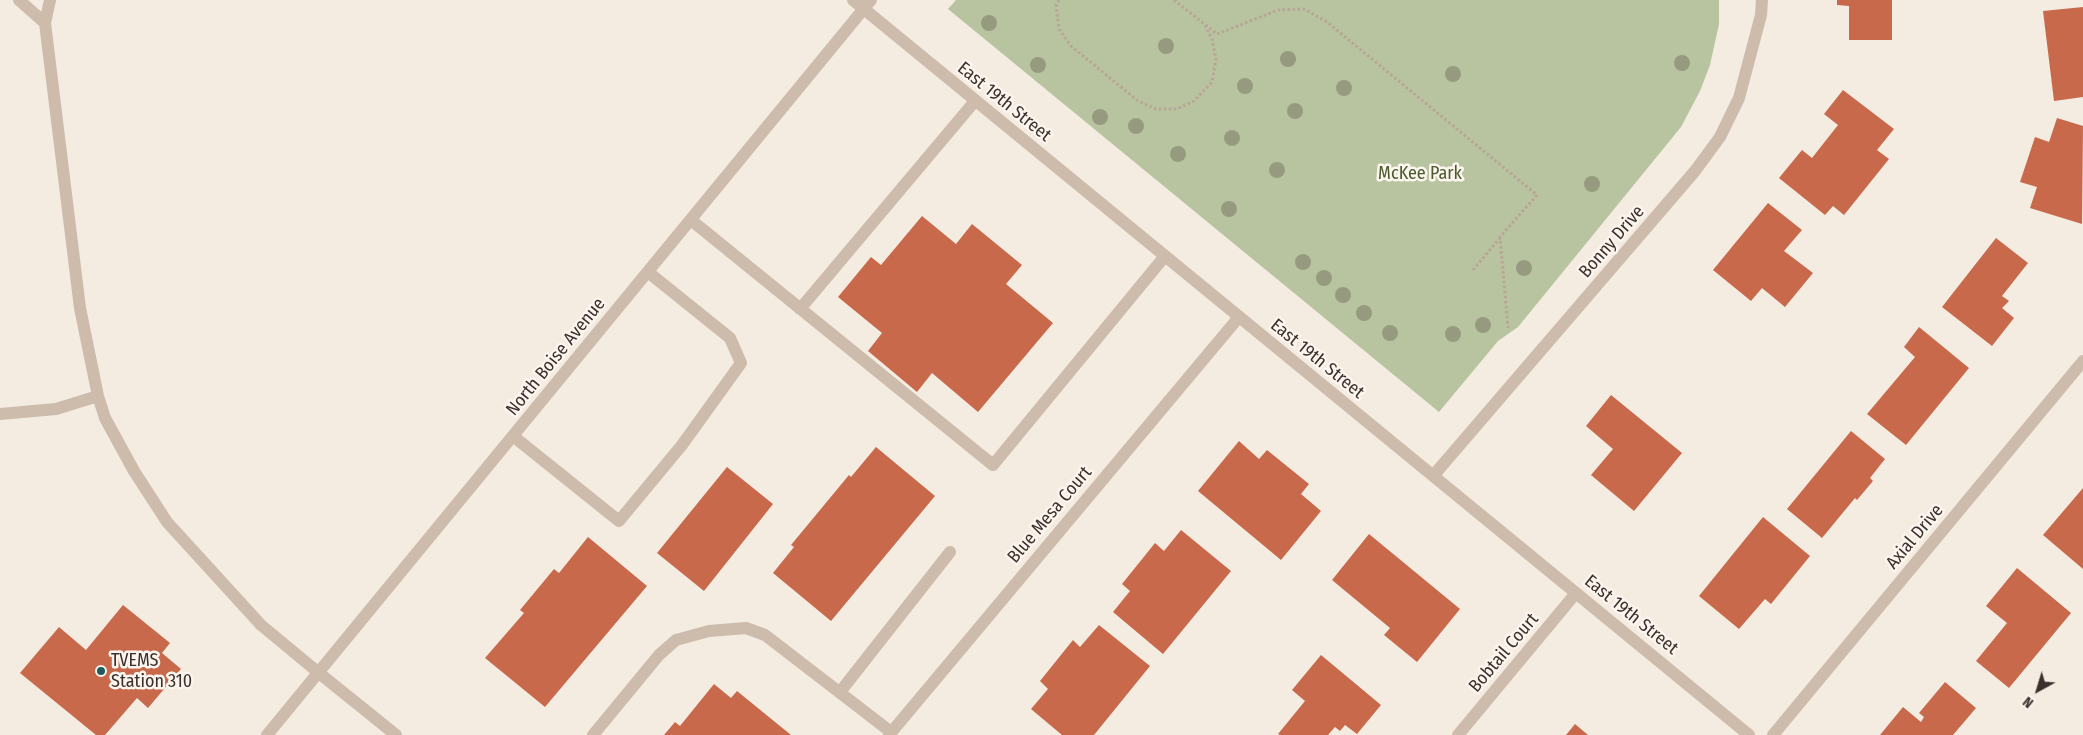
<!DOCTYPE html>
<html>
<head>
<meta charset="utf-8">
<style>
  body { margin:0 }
  #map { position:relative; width:2083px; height:735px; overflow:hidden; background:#f4ebe1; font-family:"Fira Sans Condensed",sans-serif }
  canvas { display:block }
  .north { position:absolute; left:2013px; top:665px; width:50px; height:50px; -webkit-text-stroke:4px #fbf5ee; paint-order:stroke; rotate:219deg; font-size:14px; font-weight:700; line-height:20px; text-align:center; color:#3b302b }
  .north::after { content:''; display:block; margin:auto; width:18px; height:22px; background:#3b302b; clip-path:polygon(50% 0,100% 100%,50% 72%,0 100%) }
</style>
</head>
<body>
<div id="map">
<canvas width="2083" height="735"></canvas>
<div class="north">N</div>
</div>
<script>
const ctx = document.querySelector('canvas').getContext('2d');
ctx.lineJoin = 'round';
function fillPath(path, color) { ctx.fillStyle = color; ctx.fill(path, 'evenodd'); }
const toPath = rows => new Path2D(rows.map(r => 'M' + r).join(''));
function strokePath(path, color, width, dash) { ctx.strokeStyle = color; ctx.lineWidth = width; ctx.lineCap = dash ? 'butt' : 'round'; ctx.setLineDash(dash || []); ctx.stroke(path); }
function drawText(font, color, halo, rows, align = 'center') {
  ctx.font = font + ' "Fira Sans Condensed",sans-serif'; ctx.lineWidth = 5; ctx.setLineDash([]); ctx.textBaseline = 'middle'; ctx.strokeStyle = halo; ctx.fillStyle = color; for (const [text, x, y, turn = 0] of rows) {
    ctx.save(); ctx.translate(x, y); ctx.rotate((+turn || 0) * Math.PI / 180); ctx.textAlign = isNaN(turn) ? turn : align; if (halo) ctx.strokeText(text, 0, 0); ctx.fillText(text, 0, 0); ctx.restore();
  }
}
const green = toPath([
  [956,0,1719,0,1719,24,1710,65,1700,91,1681,127,1518,327,1498,341,1439,412,948,9]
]);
const building = toPath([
  [1837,0,1892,0,1892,40,1849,40,1849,6,1837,5],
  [2083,7,2083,97,2054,101,2043,11],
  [1843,90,1894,129,1877,150,1889,159,1844,215,1833,206,1825,215,1779,178,1802,150,1812,158,1838,125,1824,114],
  [2057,118,2083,126,2082,224,2030,208,2037,187,2020,182,2035,137,2049,142],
  [1768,203,1802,230,1784,251,1813,273,1785,307,1762,288,1751,301,1713,270],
  [922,216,956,244,972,224,1022,265,1006,284,1053,323,978,412,932,373,917,392,868,351,882,333,838,297,871,257,881,265],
  [1996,238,2028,263,2002,296,2009,301,2002,308,2014,318,1992,346,1942,307],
  [1919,327,1969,368,1906,445,1867,414,1915,357,1904,347],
  [1611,395,1682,453,1634,511,1591,475,1613,449,1586,426],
  [1851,431,1885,459,1870,478,1873,481,1857,500,1855,498,1822,538,1787,509],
  [1239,441,1259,459,1267,450,1309,484,1301,494,1321,511,1281,560,1198,491],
  [876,447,935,496,831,621,773,573,794,547,791,545,849,475,851,477],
  [727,467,773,504,704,591,657,553],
  [2083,488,2083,569,2043,535],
  [1763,517,1810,556,1771,604,1765,599,1739,629,1699,596],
  [1181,530,1231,571,1163,654,1113,612,1130,591,1122,584,1155,543,1164,551],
  [1369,534,1460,609,1417,662,1384,635,1390,628,1332,580],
  [588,537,647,586,545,707,485,658,524,613,520,610,554,569,559,573],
  [2017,568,2071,613,2009,688,1976,661,2007,623,1986,606],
  [123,605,170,643,162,653,181,669,148,708,137,698,105,735,96,735,20,673,59,627,86,650],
  [1099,625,1150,666,1094,735,1062,735,1031,709,1048,689,1040,681,1073,640,1080,647],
  [1321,655,1381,705,1357,734,1345,725,1340,731,1335,727,1328,735,1280,735,1278,734,1305,701,1292,690],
  [1945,682,1976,708,1953,735,1880,735,1903,707,1921,722,1924,717,1919,713],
  [714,684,731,698,737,691,791,735,664,735,675,722,680,726],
  [1575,724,1588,735,1566,735]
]);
const path = toPath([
  [1059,0,1056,5,1059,29,1071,46,1138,101,1156,109,1177,109,1194,101,1212,82,1216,59,1212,39,1205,26],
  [1174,0,1217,34,1278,10,1304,9,1327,22,1537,195,1500,237,1508,328],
  [1473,270,1500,238]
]);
const service = toPath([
  [19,0,45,23],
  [50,0,45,23,80,308,98,396,105,418,134,471,167,522,261,625,319,673],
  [853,0,864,9],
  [691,220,993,465,1165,256],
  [800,309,975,101],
  [0,414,56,409,98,396],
  [513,436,619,521,682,445,741,363,730,338,648,272],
  [840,692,950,552],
  [593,735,659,655,676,640,709,631,746,628,765,635,891,732]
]);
const minor = toPath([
  [864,9,1749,735],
  [1433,476,1695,171,1720,137,1739,98,1761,15,1762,0],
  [319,673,396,735],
  [889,735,1239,317],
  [1458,735,1576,593],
  [1773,735,2083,361]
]);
const tertiary = toPath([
  [267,735,871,0]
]);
const trees = [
  [989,23],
  [1166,46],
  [1288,59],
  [1682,63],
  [1038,65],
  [1453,74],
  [1245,86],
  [1344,88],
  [1295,111],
  [1100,117],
  [1136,126],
  [1232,138],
  [1178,154],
  [1277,170],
  [1592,184],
  [1229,209],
  [1303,262],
  [1524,268],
  [1324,278],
  [1343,295],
  [1364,313],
  [1483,325],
  [1390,333],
  [1453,334]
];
const markers = [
  [101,671,5,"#1f5a5e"]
];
const streetNames = [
  ["East 19th Street",1004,102,39],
  ["Bonny Drive",1612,242,-49],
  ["North Boise Avenue",556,357,-51],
  ["East 19th Street",1317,359,39],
  ["Blue Mesa Court",1050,515,-50],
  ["Axial Drive",1915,537,-50],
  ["East 19th Street",1631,615,39],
  ["Bobtail Court",1504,653,-50]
];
const parkNames = [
  ["McKee Park",1420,174]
];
const poiNames = [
  ["TVEMS",111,661],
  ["Station 310",111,682]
];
fillPath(green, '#b8c4a0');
fillPath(building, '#c8694b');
strokePath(path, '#b9a596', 3, [2.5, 2.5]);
strokePath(service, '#cdbbac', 12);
strokePath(minor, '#cdbbac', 12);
strokePath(tertiary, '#cdbbac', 12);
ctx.fillStyle = '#969b7f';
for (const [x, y] of trees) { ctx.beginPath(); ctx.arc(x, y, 8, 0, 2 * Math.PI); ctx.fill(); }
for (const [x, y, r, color] of markers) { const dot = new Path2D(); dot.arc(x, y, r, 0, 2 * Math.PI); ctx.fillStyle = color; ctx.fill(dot); strokePath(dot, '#fbf5ee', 2); }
drawText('18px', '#3b302b', '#fbf5ee', streetNames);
drawText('18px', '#4a5a2e', '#fbf5ee', parkNames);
drawText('18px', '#3b302b', '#fbf5ee', poiNames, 'left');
</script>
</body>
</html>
